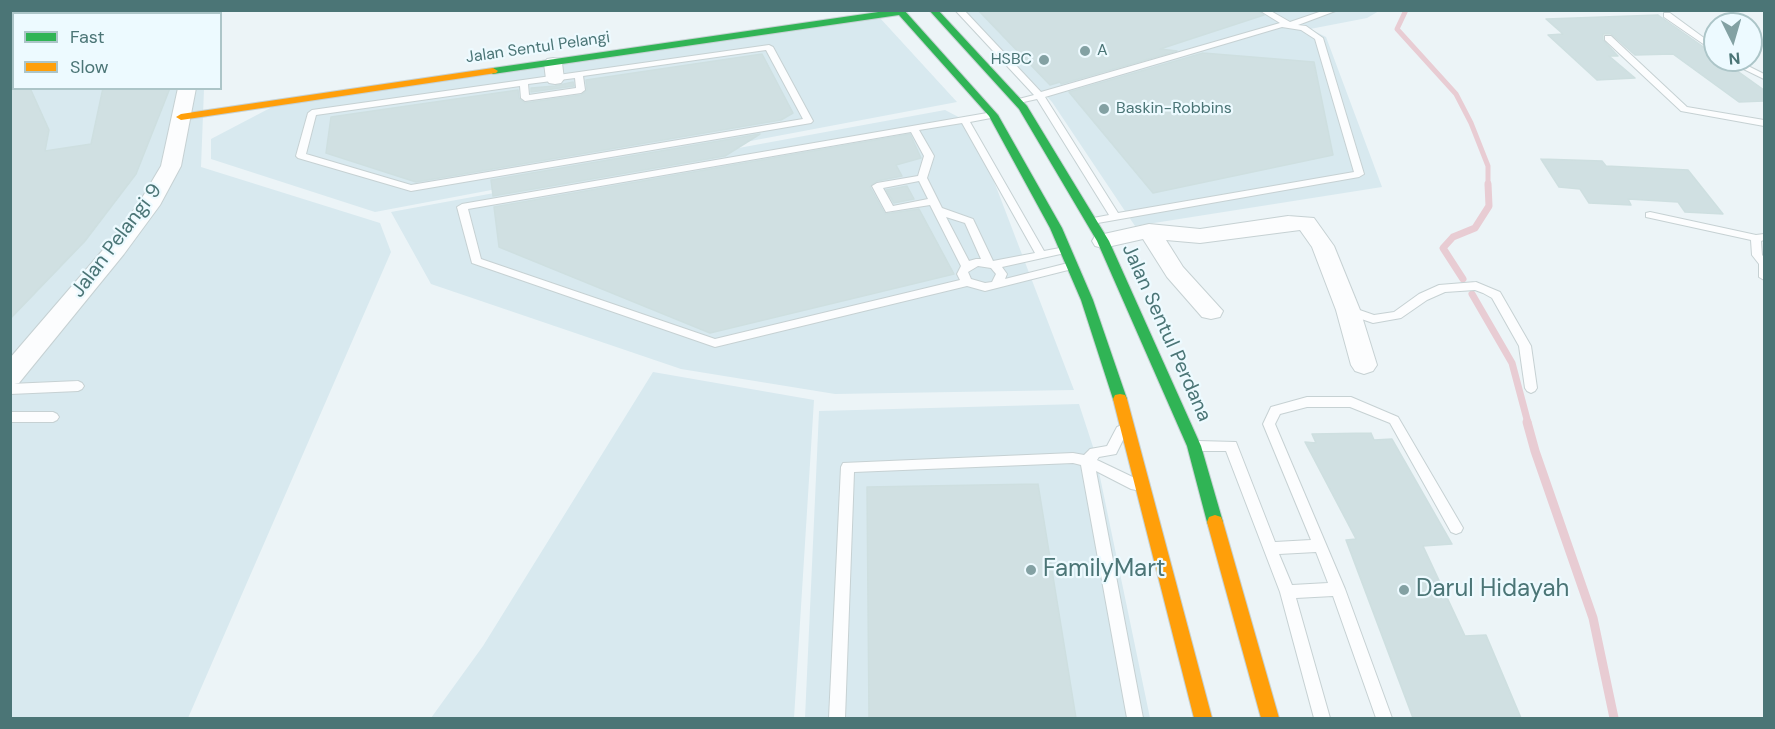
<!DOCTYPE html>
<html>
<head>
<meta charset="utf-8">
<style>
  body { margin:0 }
  #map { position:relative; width:1775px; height:729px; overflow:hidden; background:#ecf4f7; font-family:"DM Sans",sans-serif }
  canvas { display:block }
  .frame { position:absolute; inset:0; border:12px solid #4b7576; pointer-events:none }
  .legend { position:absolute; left:12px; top:12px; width:210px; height:78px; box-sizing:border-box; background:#edfaff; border:2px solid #acc5c8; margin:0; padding:8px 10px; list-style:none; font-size:18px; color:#4b7576 }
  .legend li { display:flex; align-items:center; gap:12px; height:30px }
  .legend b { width:30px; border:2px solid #acc5c8 }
  .north { position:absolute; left:1703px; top:12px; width:60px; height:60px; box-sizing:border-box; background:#edfaff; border:2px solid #acc5c8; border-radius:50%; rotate:175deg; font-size:16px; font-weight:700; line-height:24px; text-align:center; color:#4b7576 }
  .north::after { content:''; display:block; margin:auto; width:21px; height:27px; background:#83a1a3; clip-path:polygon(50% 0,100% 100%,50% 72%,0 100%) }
</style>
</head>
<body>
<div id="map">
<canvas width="1775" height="729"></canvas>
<div class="frame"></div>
<ul class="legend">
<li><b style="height:8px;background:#30b455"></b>Fast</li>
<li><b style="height:8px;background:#ff9f0a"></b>Slow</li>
</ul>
<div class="north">N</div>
</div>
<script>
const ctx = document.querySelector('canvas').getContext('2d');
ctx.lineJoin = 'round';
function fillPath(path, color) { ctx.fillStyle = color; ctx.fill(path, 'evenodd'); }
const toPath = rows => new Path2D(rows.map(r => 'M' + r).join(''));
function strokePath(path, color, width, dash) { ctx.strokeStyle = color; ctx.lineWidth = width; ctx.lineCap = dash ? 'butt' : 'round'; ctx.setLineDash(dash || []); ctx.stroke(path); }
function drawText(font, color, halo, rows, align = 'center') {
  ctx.font = font + ' "DM Sans",sans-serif'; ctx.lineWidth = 4.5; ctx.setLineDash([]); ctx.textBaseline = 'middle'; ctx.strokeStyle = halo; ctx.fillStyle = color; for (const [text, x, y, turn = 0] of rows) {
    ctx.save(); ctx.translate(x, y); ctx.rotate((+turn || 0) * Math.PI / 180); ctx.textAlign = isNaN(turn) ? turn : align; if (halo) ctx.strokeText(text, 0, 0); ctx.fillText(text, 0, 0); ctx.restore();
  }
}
const residential = toPath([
  [964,11,1379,11,1367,18,1310,29,1326,37,1382,187,1135,226,1052,102],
  [880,18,957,102,375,212,211,159,211,139,274,106],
  [13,60,14,88,204,89,201,167,380,223,391,252,188,718,11,718,10,61],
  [945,110,972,124,1074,390,835,394,681,369,431,284,391,212],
  [653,372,814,400,794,718,431,718,483,646],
  [1079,404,1095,453,1150,718,805,718,819,411]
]);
const streamFar2 = toPath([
  [1406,10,1397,29,1456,94,1471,123,1488,166,1488,185]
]);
const streamFar1 = toPath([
  [1463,279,1443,248,1453,237,1475,228,1489,206,1488,184],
  [1472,294,1512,363,1528,423]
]);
const stream = toPath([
  [1527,422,1535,451,1593,618,1614,718]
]);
const building = toPath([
  [978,10,1257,10,1264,15,1160,49,1177,51,1061,84,1060,82,1050,85,978,10],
  [1658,15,1715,55,1715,60,1722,60,1764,90,1764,101,1739,102,1673,54,1635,55,1611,34,1603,34,1603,40,1618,56,1609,56,1635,78,1597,80,1548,35,1563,34,1546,19,1658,15],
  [1203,53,1314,62,1333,155,1153,193,1069,92,1203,53],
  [762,54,793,113,781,120,416,182,326,153,331,117,518,90,519,98,525,103,581,95,587,90,586,80,762,54],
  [573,82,574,86,531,92,531,88,555,86,573,82],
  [10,88,30,88,49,130,45,151,91,144,103,88,170,88,136,174,85,241,10,319,10,88],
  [760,134,725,156,493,196,491,180,760,134],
  [910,134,921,158,896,165,902,176,877,181,870,187,885,214,919,209,954,274,710,333,499,247,494,207,910,134],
  [1541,159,1602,161,1606,166,1688,170,1723,214,1685,212,1678,202,1628,199,1631,205,1589,203,1580,189,1559,187,1541,159],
  [907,186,914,199,894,203,886,190,907,186],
  [1371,433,1374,440,1392,439,1452,544,1423,546,1465,636,1486,635,1521,718,1413,718,1346,540,1356,539,1305,442,1316,443,1312,434,1371,433],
  [1038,484,1076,718,869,718,867,487,1038,484]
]);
const lane = toPath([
  [955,10,964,10,1041,92,1280,23,1259,10,1269,10,1290,22,1325,10,1338,10,1298,25,1306,26,1323,38,1364,174,1359,177,1092,224,1088,223,1087,221,1088,219,1109,215,1037,99,1015,104,1015,100,1034,95,955,10],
  [1282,27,1301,30,1315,39,1354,172,1118,213,1045,97,1282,27],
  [1664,13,1670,13,1715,46,1715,52,1664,17,1664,13],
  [1605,36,1611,36,1687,107,1764,120,1764,126,1681,111,1605,40,1605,36],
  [769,45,773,47,813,121,811,123,411,191,298,158,296,156,308,113,312,110,769,45],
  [766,50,803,119,411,185,306,154,316,115,520,86,521,98,525,101,581,93,585,90,583,76,766,50],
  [575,78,576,88,529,95,528,84,575,78],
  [1725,60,1736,60,1764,74,1764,79,1725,60],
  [993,112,998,115,996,117,970,122,1044,251,1065,247,1070,250,1065,253,1002,267,1007,274,1005,279,1072,262,1076,264,1077,266,1076,268,985,291,967,286,715,347,472,263,457,207,462,204,993,112],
  [962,123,1035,253,993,261,973,219,942,208,927,178,934,156,919,130,962,123],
  [911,132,924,156,918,176,877,183,872,186,886,212,930,205,961,266,957,274,960,280,715,339,481,259,468,209,911,132],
  [919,181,928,199,893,206,883,188,919,181],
  [946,217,965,223,981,259,976,259,969,261,946,217],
  [978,266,991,268,996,274,992,282,985,283,971,279,968,272,978,266],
  [1650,212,1756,235,1764,234,1764,240,1761,241,1762,255,1764,257,1764,280,1759,277,1759,264,1752,255,1751,240,1646,217,1646,213,1650,212],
  [1476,282,1500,292,1531,346,1537,388,1535,391,1531,393,1527,391,1525,388,1519,346,1492,298,1483,293,1475,290,1445,292,1427,300,1401,318,1373,323,1344,313,1342,310,1348,306,1374,315,1394,312,1419,294,1439,285,1476,282],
  [78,381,82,383,84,386,82,389,78,391,10,394,10,384,78,381],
  [1307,397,1351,397,1398,417,1463,528,1461,532,1456,534,1451,532,1390,423,1350,407,1307,407,1280,414,1275,424,1345,589,1392,718,1376,718,1333,596,1296,598,1330,718,1314,718,1280,592,1226,451,1198,451,1193,450,1192,446,1193,442,1198,441,1236,442,1275,542,1311,540,1263,424,1271,407,1307,397],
  [1316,552,1328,583,1292,585,1279,554,1316,552],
  [10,412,53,412,57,414,59,417,57,420,53,422,10,422,10,412],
  [1122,425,1127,427,1128,430,1116,454,1099,457,1097,460,1141,481,1143,485,1141,489,1136,490,1131,489,1096,471,1143,718,1127,718,1081,465,1073,463,854,472,845,718,829,718,841,467,843,463,1073,453,1084,455,1090,449,1107,446,1117,427,1122,425]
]);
const street = toPath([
  [48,10,78,10,76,14,50,14,48,10],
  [553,58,559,59,562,63,564,79,561,83,555,84,549,83,546,79,544,63,547,59,553,58],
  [10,64,14,64,14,75,10,75,10,64],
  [178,88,196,88,181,166,160,205,124,254,19,383,10,385,10,358,108,244,139,203,161,166,178,88],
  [1288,216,1314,218,1334,246,1360,310,1377,365,1373,371,1364,374,1355,371,1351,365,1336,310,1312,247,1300,230,1200,243,1166,240,1183,267,1223,311,1220,317,1211,319,1202,317,1167,277,1143,239,1103,248,1095,246,1092,241,1095,236,1149,224,1200,229,1288,216]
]);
const fast = toPath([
  [892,10,904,10,998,115,1062,228,1093,300,1127,399,1125,403,1120,404,1115,403,1113,399,1081,300,1050,228,989,116,899,15,493,74,488,71,493,68,892,10],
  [929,10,938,10,1027,106,1109,241,1201,446,1223,522,1221,527,1215,529,1209,527,1207,522,1187,446,1097,241,1019,109,929,10]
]);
const slow = toPath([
  [493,68,498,71,496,73,181,120,176,117,181,114,493,68],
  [1120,394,1125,395,1127,399,1212,718,1194,718,1113,399,1115,395,1120,394],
  [1215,515,1221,517,1223,522,1279,718,1261,718,1207,522,1209,517,1215,515]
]);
const markers = [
  [1085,51,6,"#83a1a3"],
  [1044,60,6,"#83a1a3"],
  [1104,109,6,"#83a1a3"],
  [1031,570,6,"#83a1a3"],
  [1404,590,6,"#83a1a3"]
];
const farStreetnames = [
  ["Jalan Sentul Pelangi",538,48,-8]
];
const farPoinames = [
  ["A",1097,51],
  ["HSBC",1032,60,"right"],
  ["Baskin-Robbins",1116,109]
];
const streetNames = [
  ["Jalan Pelangi 9",117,241,-53],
  ["Jalan Sentul Perdana",1166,333,66]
];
const nearPoinames = [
  ["FamilyMart",1043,570],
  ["Darul Hidayah",1416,590]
];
fillPath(residential, '#d8e9ef');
strokePath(streamFar2, '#e8ccd3', 5);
strokePath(streamFar1, '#e8ccd3', 7);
strokePath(stream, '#e8ccd3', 9);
fillPath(building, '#d0e0e2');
strokePath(building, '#cedfe0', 1.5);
strokePath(lane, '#c6d1d3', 2);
strokePath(street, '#c6d1d3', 2);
strokePath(fast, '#c6d1d3', 2);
strokePath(slow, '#c6d1d3', 2);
fillPath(lane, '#fcfdfe');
fillPath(street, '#fcfdfe');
fillPath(fast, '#30b455');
fillPath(slow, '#ff9f0a');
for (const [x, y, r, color] of markers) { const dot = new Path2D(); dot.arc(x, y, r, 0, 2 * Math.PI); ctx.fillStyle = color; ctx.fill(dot); strokePath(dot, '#edfaff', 2); }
drawText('16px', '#4b7576', '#edfaff', farStreetnames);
drawText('16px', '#4b7576', '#edfaff', farPoinames, 'left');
drawText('20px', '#4b7576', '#edfaff', streetNames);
drawText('24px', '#4b7576', '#edfaff', nearPoinames, 'left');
</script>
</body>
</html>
